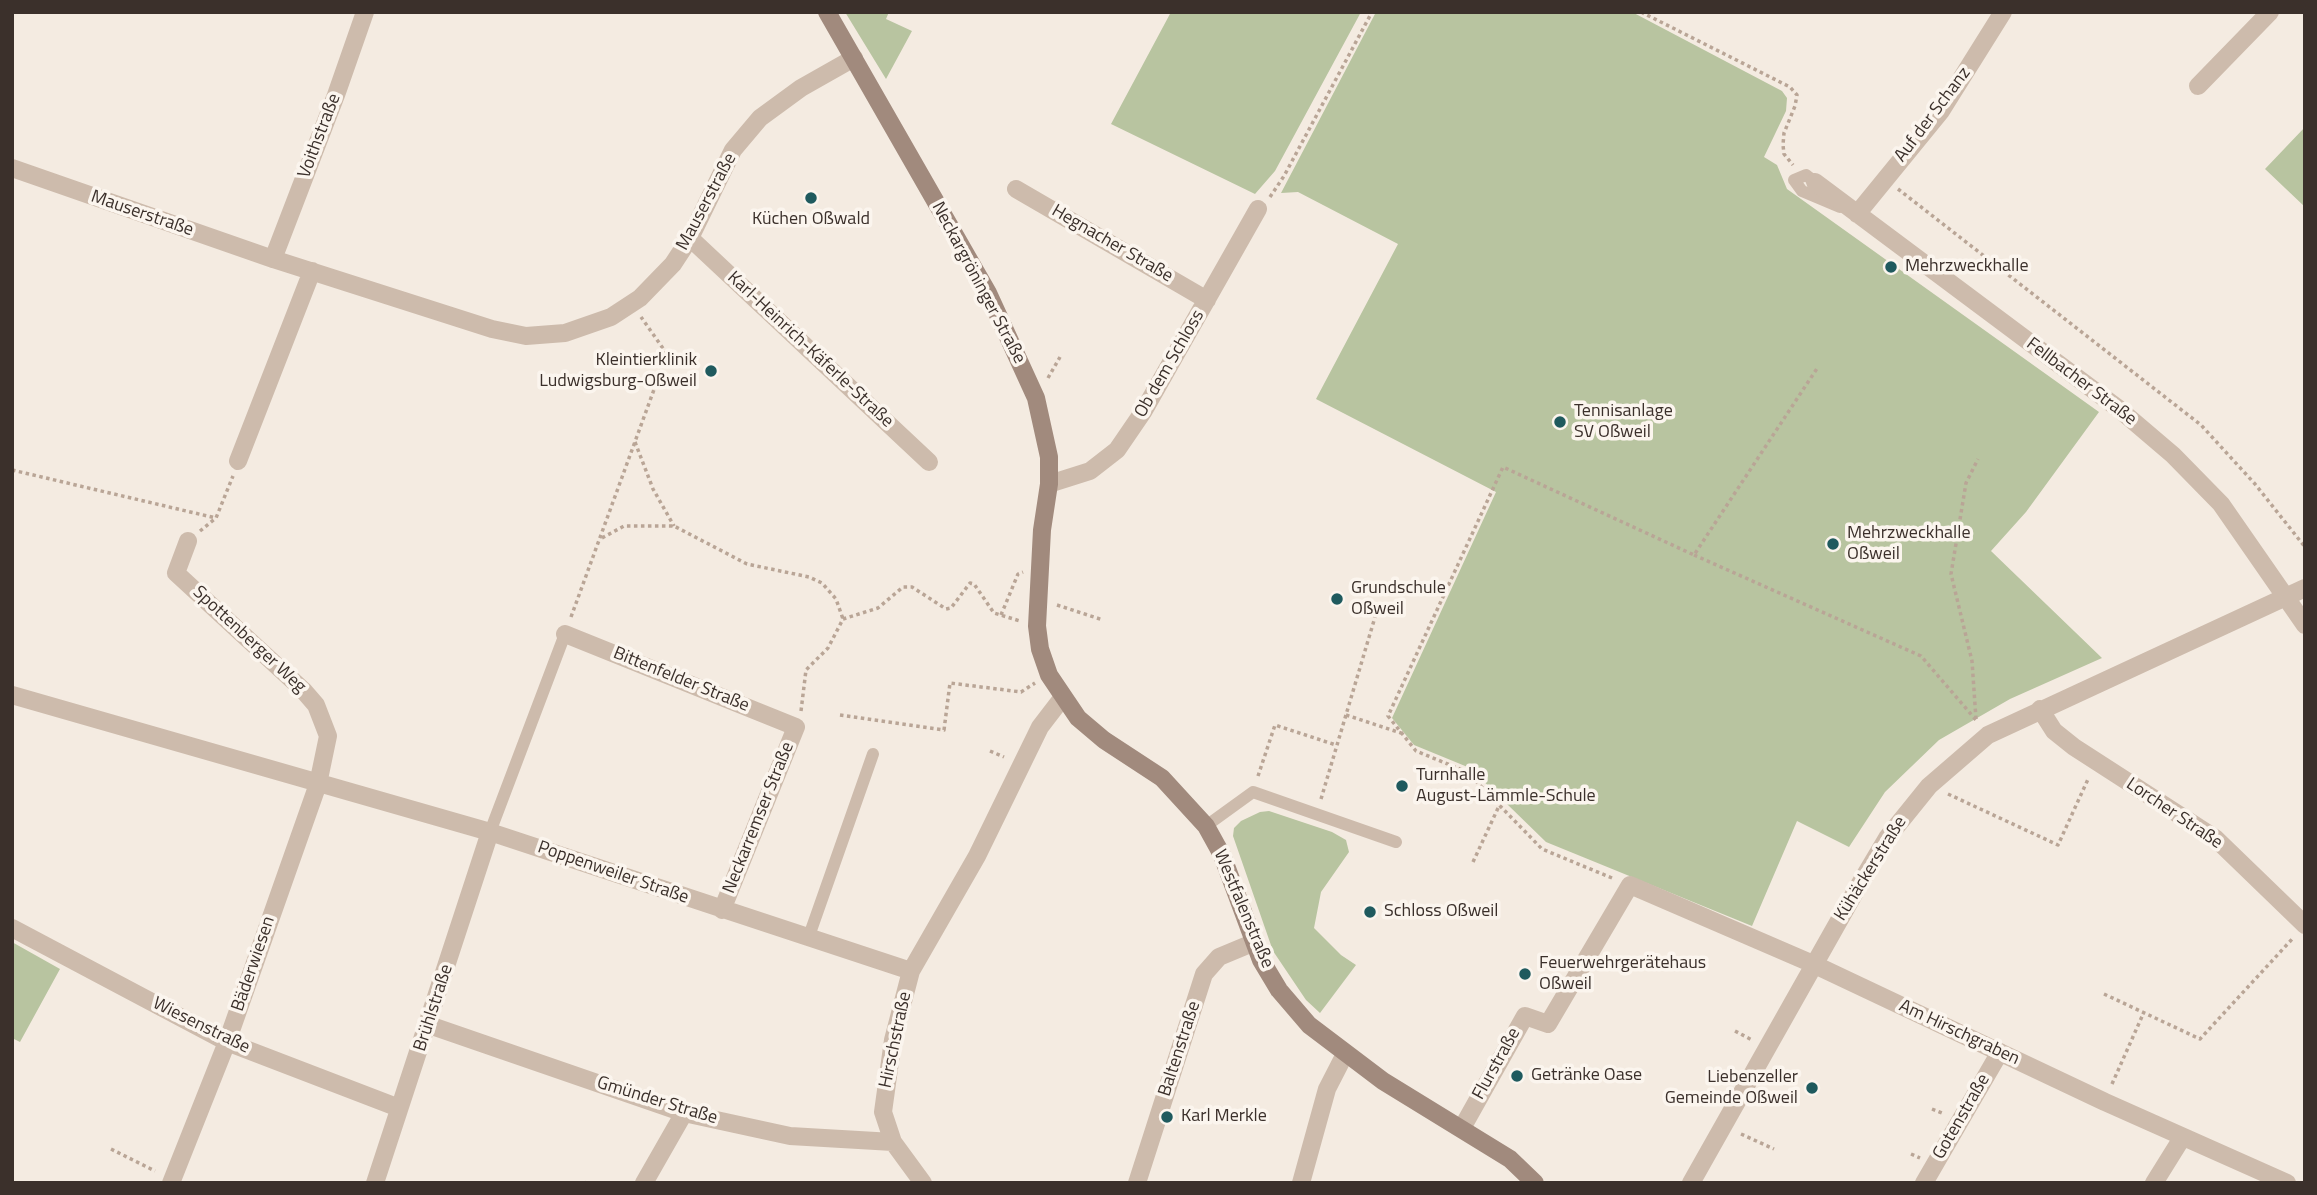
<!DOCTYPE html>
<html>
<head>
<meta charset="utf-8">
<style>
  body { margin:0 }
  #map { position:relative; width:2317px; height:1195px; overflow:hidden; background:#f4ebe1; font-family:"Titillium Web",sans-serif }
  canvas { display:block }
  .frame { position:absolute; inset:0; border:14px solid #3b302b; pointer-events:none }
</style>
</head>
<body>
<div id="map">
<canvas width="2317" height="1195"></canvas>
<div class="frame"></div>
</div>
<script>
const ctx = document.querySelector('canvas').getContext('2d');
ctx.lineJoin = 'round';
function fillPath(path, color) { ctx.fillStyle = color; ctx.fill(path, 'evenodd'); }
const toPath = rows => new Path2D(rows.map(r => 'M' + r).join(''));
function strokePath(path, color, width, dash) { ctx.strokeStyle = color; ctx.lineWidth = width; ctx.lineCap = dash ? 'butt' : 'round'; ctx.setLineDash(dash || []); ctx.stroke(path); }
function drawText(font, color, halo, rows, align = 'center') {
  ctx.font = font + ' "Titillium Web",sans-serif'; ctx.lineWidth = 7; ctx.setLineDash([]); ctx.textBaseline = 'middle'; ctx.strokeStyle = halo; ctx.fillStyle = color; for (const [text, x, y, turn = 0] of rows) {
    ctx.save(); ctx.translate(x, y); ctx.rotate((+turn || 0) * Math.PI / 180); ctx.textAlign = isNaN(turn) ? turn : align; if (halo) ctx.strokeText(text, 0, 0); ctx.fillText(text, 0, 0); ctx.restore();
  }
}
const green = toPath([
  [845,12,889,12,886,19,912,31,886,79],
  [1171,12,1361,12,1275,171,1255,194,1111,124],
  [1376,12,1632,12,1782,91,1787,98,1786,111,1764,157,1777,165,1787,189,2099,412,2026,512,1991,551,2102,658,2010,699,1939,740,1885,792,1849,847,1797,821,1752,926,1546,842,1470,768,1414,745,1392,718,1496,492,1316,399,1398,244,1298,192,1281,193],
  [2305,127,2305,207,2265,169],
  [1269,811,1332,832,1346,840,1349,852,1321,892,1314,928,1341,955,1356,965,1320,1013,1306,1000,1273,951,1233,836,1234,828,1241,821,1260,812],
  [12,942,60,969,20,1042,12,1038]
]);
const path = toPath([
  [1641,12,1790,87,1797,95,1795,106,1784,133,1783,145,1784,154,1793,165],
  [1898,189,2201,425,2255,484,2305,547],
  [1270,197,1284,176,1372,12],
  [1048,378,1060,357],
  [635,442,653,489,674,526],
  [12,470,216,518],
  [200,531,216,518,233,476],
  [602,538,624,526,674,526,747,564,809,577,822,583,836,599,843,619],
  [1694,555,1921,656,1976,720],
  [1057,605,1103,620],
  [1001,615,1018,574,1023,572],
  [571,617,667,354,641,317],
  [801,711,806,670,828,648,843,619,878,608,903,587,912,587,946,609,951,608,970,583,974,584,994,613,1020,621],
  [840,715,944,730,950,683,1021,692,1035,683],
  [1346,715,1401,733],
  [1976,719,1972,661,1951,574,1966,483,1978,459],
  [990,751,1004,757],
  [1258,776,1275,725,1336,745],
  [1948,794,2058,845,2089,777],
  [1321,799,1378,607],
  [1473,862,1499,806],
  [1612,878,1542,849,1467,772,1416,751,1388,716,1503,467,1694,555,1818,367],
  [2104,994,2200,1039,2294,937],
  [1735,1031,1752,1040],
  [2112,1084,2144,1012],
  [1932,1109,1942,1113],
  [1741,1134,1774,1149],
  [111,1149,155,1171],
  [1911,1154,1920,1158],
  [584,1182,585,1183]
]);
const lane = toPath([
  [1815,182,1806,175,1794,180,1802,191,1840,207],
  [1206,826,1253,792,1396,842],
  [490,832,565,634],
  [809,936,873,754]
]);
const street = toPath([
  [2198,86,2270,12],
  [12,168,273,259,492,329,526,336,565,333,611,317,640,298,673,264,690,238,733,150,760,118,801,88,854,58],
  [1815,182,2119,409,2173,455,2221,504,2305,625],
  [1016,189,1207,300],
  [1857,214,1941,111,2003,12],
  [690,238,929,462],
  [273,259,336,95,365,12],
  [238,461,312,271],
  [1049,484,1090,471,1117,450,1143,412,1258,209],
  [565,634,796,727,722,910],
  [12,695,490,832,911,971],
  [2040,709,2054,731,2074,747,2215,838,2305,925],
  [12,928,227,1042,399,1108],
  [429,1025,684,1113,790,1136,893,1142],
  [1462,1128,1525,1016,1548,1024,1630,885,1813,964,2105,1102,2287,1183],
  [171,1183,227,1042,318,784,328,736,316,705,303,690,176,573,188,541],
  [375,1183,490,832],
  [644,1183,684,1113],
  [923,1183,893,1142,883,1112,893,1040,911,971,977,856,1040,727,1063,697],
  [1137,1183,1204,974,1219,957,1255,942],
  [1301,1183,1327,1089,1345,1054],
  [1691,1183,1858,887,1887,838,1929,786,1988,735,2305,588],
  [1924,1183,2000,1052],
  [2154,1183,2182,1138]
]);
const secondary = toPath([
  [827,12,988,293,1036,398,1049,457,1049,484,1042,530,1037,626,1040,649,1049,675,1078,718,1104,740,1162,778,1206,826,1222,855,1261,960,1279,990,1309,1025,1383,1081,1510,1159,1535,1183]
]);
const markers = [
  [811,198,7,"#1f5a5e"],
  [1891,267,7,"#1f5a5e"],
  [711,371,7,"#1f5a5e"],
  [1560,422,7,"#1f5a5e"],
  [1833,544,7,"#1f5a5e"],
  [1337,599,7,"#1f5a5e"],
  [1402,786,7,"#1f5a5e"],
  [1370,912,7,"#1f5a5e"],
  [1525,974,7,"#1f5a5e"],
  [1517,1076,7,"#1f5a5e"],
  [1812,1088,7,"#1f5a5e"],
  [1167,1117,7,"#1f5a5e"]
];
const streetNames = [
  ["Auf der Schanz",1933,115,-53],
  ["Voithstraße",320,136,-69],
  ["Mauserstraße",707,202,-62],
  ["Mauserstraße",142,214,19],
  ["Hegnacher Straße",1112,244,30],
  ["Neckargröninger Straße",978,283,62],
  ["Karl-Heinrich-Käferle-Straße",810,350,43],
  ["Ob dem Schloss",1170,364,-60],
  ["Fellbacher Straße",2081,382,37],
  ["Spottenberger Weg",249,640,43],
  ["Bittenfelder Straße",681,680,22],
  ["Lorcher Straße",2174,814,34],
  ["Neckarremser Straße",759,818,-68],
  ["Kühäckerstraße",1871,869,-58],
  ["Poppenweiler Straße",613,873,19],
  ["Westfalenstraße",1243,909,67],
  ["Bäderwiesen",254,964,-71],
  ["Brühlstraße",434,1008,-72],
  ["Wiesenstraße",201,1026,26],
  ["Am Hirschgraben",1959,1033,25],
  ["Hirschstraße",896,1040,-78],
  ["Baltenstraße",1180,1049,-72],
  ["Flurstraße",1497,1064,-61],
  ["Gmünder Straße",657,1101,17],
  ["Gotenstraße",1962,1117,-60]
];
const poiNames = [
  ["Küchen Oßwald",811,220,"center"],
  ["Mehrzweckhalle",1905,267],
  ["Kleintierklinik",697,361,"right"],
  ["Ludwigsburg-Oßweil",697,382,"right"],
  ["Tennisanlage",1574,412],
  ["SV Oßweil",1574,433],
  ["Mehrzweckhalle",1847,534],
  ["Oßweil",1847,555],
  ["Grundschule",1351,589],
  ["Oßweil",1351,610],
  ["Turnhalle",1416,776],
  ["August-Lämmle-Schule",1416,797],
  ["Schloss Oßweil",1384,912],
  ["Feuerwehrgerätehaus",1539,964],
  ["Oßweil",1539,985],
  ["Getränke Oase",1531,1076],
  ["Liebenzeller",1798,1078,"right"],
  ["Gemeinde Oßweil",1798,1099,"right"],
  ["Karl Merkle",1181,1117]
];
fillPath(green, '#b8c4a0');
strokePath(path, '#b9a596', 3.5, [3.5, 3.5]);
strokePath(lane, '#cdbbac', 12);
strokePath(street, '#cdbbac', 18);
strokePath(secondary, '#a18a7d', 18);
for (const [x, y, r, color] of markers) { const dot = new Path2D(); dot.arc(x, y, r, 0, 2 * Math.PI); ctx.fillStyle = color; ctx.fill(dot); strokePath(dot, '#fbf5ee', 2.5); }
drawText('18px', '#3b302b', '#fbf5ee', streetNames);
drawText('18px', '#3b302b', '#fbf5ee', poiNames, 'left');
</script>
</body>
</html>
